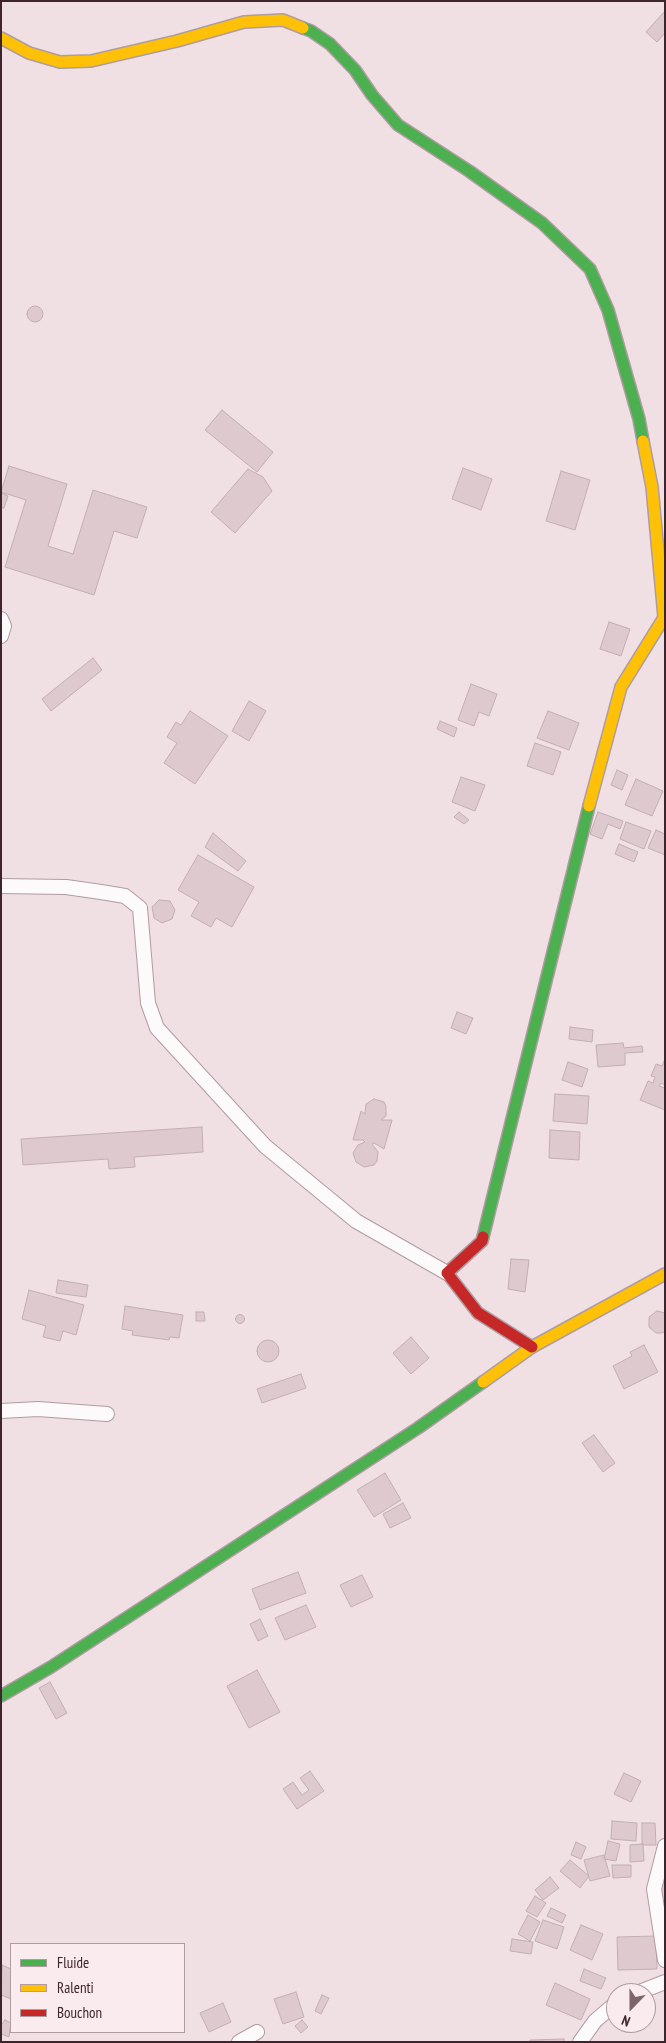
<!DOCTYPE html>
<html>
<head>
<meta charset="utf-8">
<style>
  body { margin:0 }
  #map { position:relative; width:666px; height:2043px; overflow:hidden; background:#f0e0e4; font-family:"PT Sans Narrow",sans-serif }
  canvas { display:block }
  .frame { position:absolute; inset:0; border:2px solid #3e242c; pointer-events:none }
  .legend { position:absolute; left:10px; top:1943px; width:175px; height:90px; box-sizing:border-box; background:#faebef; border:1px solid #af9ba1; margin:0; padding:6px 9px; list-style:none; font-size:15px; color:#3e242c }
  .legend li { display:flex; align-items:center; gap:10px; height:25px }
  .legend b { width:25px; border:1px solid #af9ba1 }
  .north { position:absolute; left:606px; top:1983px; width:50px; height:50px; box-sizing:border-box; background:#faebef; border:1px solid #af9ba1; border-radius:50%; rotate:202deg; font-size:14px; font-weight:700; line-height:20px; text-align:center; color:#3e242c }
  .north::after { content:''; display:block; margin:auto; width:18px; height:22px; background:#7c666c; clip-path:polygon(50% 0,100% 100%,50% 72%,0 100%) }
</style>
</head>
<body>
<div id="map">
<canvas width="666" height="2043"></canvas>
<div class="frame"></div>
<ul class="legend">
<li><b style="height:6px;background:#4caf50"></b>Fluide</li>
<li><b style="height:6px;background:#ffc107"></b>Ralenti</li>
<li><b style="height:6px;background:#c62828"></b>Bouchon</li>
</ul>
<div class="north">N</div>
</div>
<script>
const ctx = document.querySelector('canvas').getContext('2d');
ctx.lineJoin = 'round';
function fillPath(path, color) { ctx.fillStyle = color; ctx.fill(path, 'evenodd'); }
const toPath = rows => new Path2D(rows.map(r => 'M' + r).join(''));
function strokePath(path, color, width, dash) { ctx.strokeStyle = color; ctx.lineWidth = width; ctx.lineCap = dash ? 'butt' : 'round'; ctx.setLineDash(dash || []); ctx.stroke(path); }
const building = toPath([
  [665,11,665,33,657,42,646,32,665,11],
  '27 314a8 8 0 1 1 16 0a8 8 0 1 1-16 0Z',
  [222,410,273,452,257,472,205,430,222,410],
  [9,466,67,484,48,546,73,554,93,490,147,507,137,538,114,531,94,595,5,567,26,500,1,492,9,466],
  [463,468,492,479,481,510,452,499,463,468],
  [248,469,263,477,272,491,235,533,211,512,248,469],
  [561,471,590,480,575,530,546,521,561,471],
  [1,493,8,496,4,508,1,508,1,493],
  [609,622,630,629,621,656,600,649,609,622],
  [93,658,102,670,51,711,42,699,93,658],
  [471,684,497,694,489,716,479,712,474,726,458,720,471,684],
  [249,701,266,711,249,741,232,731,249,701],
  [190,711,228,736,195,784,164,763,177,743,167,737,176,722,181,725,190,711],
  [548,711,579,723,569,750,537,738,548,711],
  [440,721,457,728,454,737,437,729,440,721],
  [535,743,561,752,553,775,527,766,535,743],
  [617,770,628,775,622,790,611,785,617,770],
  [461,777,485,785,475,811,452,802,461,777],
  [636,779,663,791,652,816,625,805,636,779],
  [459,812,469,820,464,824,454,817,459,812],
  [598,812,623,821,620,829,608,824,602,839,590,834,598,812],
  [626,822,651,831,644,849,620,839,626,822],
  [656,830,665,834,665,855,648,848,656,830],
  [213,833,246,861,238,871,205,847,213,833],
  [619,844,638,852,634,862,615,854,619,844],
  [198,855,254,887,232,927,216,918,211,927,191,916,199,902,178,890,198,855],
  [159,900,170,901,175,910,172,919,162,923,154,918,152,907,159,900],
  [457,1012,473,1018,466,1034,451,1028,457,1012],
  [570,1027,593,1030,592,1042,569,1039,570,1027],
  [623,1043,624,1048,642,1046,643,1052,625,1053,625,1065,598,1067,596,1045,623,1043],
  [665,1059,665,1085,661,1083,659,1086,665,1088,665,1110,640,1100,648,1081,653,1083,655,1077,651,1076,656,1064,662,1066,665,1059],
  [568,1062,588,1069,582,1087,562,1080,568,1062],
  [555,1094,589,1096,587,1124,553,1121,555,1094],
  [374,1099,384,1102,386,1106,386,1116,381,1120,392,1120,384,1149,374,1143,372,1144,378,1152,377,1161,374,1165,364,1167,356,1162,353,1153,358,1145,365,1142,363,1140,353,1140,361,1111,365,1114,366,1104,374,1099],
  [202,1127,203,1152,134,1157,135,1167,109,1169,108,1159,23,1165,21,1139,202,1127],
  [550,1130,580,1132,579,1160,549,1158,550,1130],
  [511,1259,529,1260,525,1292,508,1289,511,1259],
  [58,1280,88,1285,86,1297,56,1293,58,1280],
  [29,1290,84,1305,76,1335,63,1331,60,1341,43,1337,46,1326,22,1319,29,1290],
  [125,1306,183,1315,179,1338,170,1337,169,1340,132,1335,133,1331,122,1329,125,1306],
  [657,1311,665,1313,665,1332,661,1333,656,1333,649,1327,649,1317,657,1311],
  [196,1312,204,1312,205,1321,196,1321,196,1312],
  '235.5 1319a4.5 4.5 0 1 1 9 0a4.5 4.5 0 1 1-9 0Z',
  [411,1337,429,1358,411,1374,393,1353,411,1337],
  '257 1351a11 11 0 1 1 22 0a11 11 0 1 1-22 0Z',
  [644,1345,658,1372,624,1389,613,1366,632,1356,630,1352,644,1345],
  [301,1374,306,1388,262,1403,257,1389,301,1374],
  [594,1435,615,1463,603,1472,582,1443,594,1435],
  [385,1473,401,1500,374,1517,357,1490,385,1473],
  [403,1503,411,1518,390,1528,383,1514,403,1503],
  [298,1572,306,1593,260,1610,252,1589,298,1572],
  [362,1575,373,1597,351,1607,340,1585,362,1575],
  [306,1605,316,1627,285,1640,275,1618,306,1605],
  [260,1619,268,1636,258,1641,250,1624,260,1619],
  [257,1670,280,1712,249,1728,227,1686,257,1670],
  [50,1682,67,1713,56,1719,39,1688,50,1682],
  [310,1771,324,1791,297,1809,283,1789,293,1782,302,1795,309,1790,300,1778,310,1771],
  [624,1773,641,1781,631,1802,614,1794,624,1773],
  [612,1821,637,1823,636,1841,611,1839,612,1821],
  [642,1823,655,1823,656,1845,642,1845,642,1823],
  [608,1841,620,1844,616,1861,604,1859,608,1841],
  [576,1842,586,1847,581,1859,571,1855,576,1842],
  [643,1844,644,1861,630,1862,630,1845,643,1844],
  [604,1855,610,1876,590,1881,584,1860,604,1855],
  [570,1860,589,1876,580,1888,560,1871,570,1860],
  [612,1865,631,1865,631,1877,613,1878,612,1865],
  [550,1877,559,1888,543,1900,535,1890,550,1877],
  [663,1877,665,1877,665,1902,659,1901,663,1877],
  [535,1896,546,1903,537,1917,526,1911,535,1896],
  [551,1908,566,1915,562,1923,547,1916,551,1908],
  [528,1915,540,1922,530,1941,518,1934,528,1915],
  [543,1920,564,1927,557,1949,535,1941,543,1920],
  [581,1925,603,1934,592,1960,570,1950,581,1925],
  [656,1936,657,1969,618,1970,617,1937,656,1936],
  [512,1939,533,1942,531,1954,510,1951,512,1939],
  [2,1965,11,1969,11,1999,1,1995,2,1965],
  [584,1969,606,1978,601,1989,580,1981,584,1969],
  [555,1983,590,1999,581,2020,546,2005,555,1983],
  [296,1992,304,2017,283,2024,274,1999,296,1992],
  [322,1995,329,1998,321,2014,315,2011,322,1995],
  [223,2003,231,2022,209,2032,200,2013,223,2003],
  [5,2020,11,2023,9,2037,1,2034,1,2025,5,2020],
  [302,2020,308,2027,301,2033,295,2026,302,2020],
  [564,2039,564,2042,530,2042,530,2040,564,2039]
]);
const street = toPath([
  [1,619,4,626,1,636],
  [1,886,66,887,101,892,125,896,140,908,148,1003,157,1028,265,1146,356,1221,447,1273],
  [1,1411,38,1409,107,1414],
  [665,1846,654,1889,665,1960],
  [637,1993,665,1982],
  [239,2042,257,2032],
  [580,2042,595,2021,616,2003]
]);
const fast = toPath([
  [303,28,311,31,330,44,355,70,372,95,398,125,469,171,542,223,590,269,608,310,639,419,643,441],
  [483,1237,589,806],
  [1,1696,51,1667,418,1428,483,1382]
]);
const slow = toPath([
  [1,38,29,53,60,62,91,61,177,41,244,22,283,20,303,28],
  [643,441,652,487,664,617],
  [589,806,621,687,665,616],
  [483,1382,532,1347,665,1274]
]);
const jam = toPath([
  [483,1237,482,1241,447,1273,478,1313,532,1347]
]);
fillPath(building, '#dec9cf');
strokePath(building, '#c1aeb3', 1);
strokePath(street, '#af9ca1', 16);
strokePath(fast, '#af9ca1', 14);
strokePath(slow, '#af9ca1', 14);
strokePath(jam, '#af9ca1', 14);
strokePath(street, '#fdfafb', 14);
strokePath(fast, '#4caf50', 11);
strokePath(slow, '#ffc107', 11);
strokePath(jam, '#c62828', 11);
</script>
</body>
</html>
